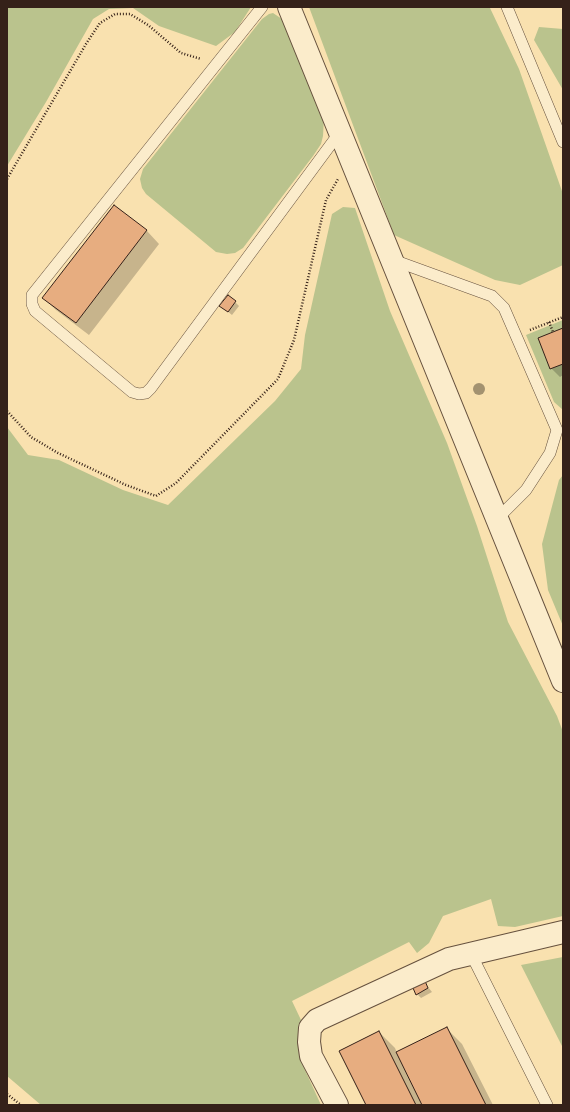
<!DOCTYPE html>
<html>
<head>
<meta charset="utf-8">
<style>
  body { margin:0 }
  #map { position:relative; width:570px; height:1112px; overflow:hidden; background:#f9e1af; font-family:"IM FELL DW Pica",serif }
  canvas { display:block }
  .frame { position:absolute; inset:0; border:8px solid #352119; pointer-events:none }
</style>
</head>
<body>
<div id="map">
<canvas width="570" height="1112"></canvas>
<div class="frame"></div>
</div>
<script>
const ctx = document.querySelector('canvas').getContext('2d');
ctx.lineJoin = 'round';
function fillPath(path, color) { ctx.fillStyle = color; ctx.fill(path, 'evenodd'); }
const toPath = rows => new Path2D(rows.map(r => 'M' + r).join(''));
function strokePath(path, color, width, dash) { ctx.strokeStyle = color; ctx.lineWidth = width; ctx.lineCap = dash ? 'butt' : 'round'; ctx.setLineDash(dash || []); ctx.stroke(path); }
const green = toPath([
  [7,7,251,7,235,32,216,46,159,26,133,8,109,9,93,19,46,102,7,166],
  [309,7,488,7,490,8,519,69,563,194,563,265,520,285,495,280,394,235],
  [273,13,282,19,324,118,323,136,321,144,313,156,243,248,235,253,227,254,216,252,146,194,142,188,140,179,143,169,262,19,269,14],
  [539,27,563,29,563,90,534,40],
  [343,207,355,208,390,311,447,443,477,526,508,622,557,716,563,732,563,916,515,927,498,926,491,899,443,916,429,943,417,953,409,942,292,1001,301,1020,300,1059,321,1105,41,1105,7,1076,7,427,28,455,59,460,123,490,168,505,275,401,301,369,305,335,332,214],
  [563,320,563,410,554,402,526,335],
  [563,475,563,626,548,590,542,544,559,480],
  [563,957,563,1048,521,965]
]);
const shadow = toPath([
  [114,206,147,231,159,244,89,335,56,310,44,298],
  [235,302,239,306,232,315,221,306],
  [563,329,563,375,560,377,551,368],
  [424,982,432,992,421,998,417,994],
  [446,1028,462,1044,493,1105,367,1105,379,1032,395,1048,397,1053]
]);
const building = toPath([
  [114,205,147,230,76,323,42,298,114,205],
  [228,295,236,301,228,312,219,306,228,295],
  [563,328,563,364,550,369,538,338,563,328],
  [425,981,428,988,416,995,413,988,425,981],
  [447,1027,486,1105,422,1105,396,1052,447,1027],
  [379,1031,416,1105,366,1105,339,1051,379,1031]
]);
const path = toPath([
  [7,179,86,44,100,23,115,14,130,14,148,25,181,53,201,59],
  [549,322,553,332],
  [530,330,563,317],
  [7,411,31,437,58,453,126,485,156,496,176,483,278,379,294,340,326,200,338,179],
  [7,1094,21,1105]
]);
const service = toPath([
  [262,7,32,295,32,304,35,311,132,392,139,394,146,393,151,388,340,132],
  [507,7,563,142],
  [393,260,492,296,504,308,557,430,550,453,526,490,498,518],
  [471,954,547,1105]
]);
const minor = toPath([
  [289,7,563,681],
  [337,1105,311,1056,309,1042,310,1028,317,1020,449,959,563,932]
]);
const trees = [
  [479,389]
];
fillPath(green, '#bac38d');
fillPath(shadow, '#0003');
fillPath(building, '#e7ad80');
strokePath(building, '#352119', 1);
strokePath(service, '#66513e', 12);
strokePath(minor, '#66513e', 24);
strokePath(path, '#352119', 2.5, [1, 2]);
strokePath(service, '#fbeccb', 11);
strokePath(minor, '#fbeccb', 22);
ctx.fillStyle = '#a39270';
for (const [x, y] of trees) { ctx.beginPath(); ctx.arc(x, y, 6, 0, 2 * Math.PI); ctx.fill(); }
</script>
</body>
</html>
